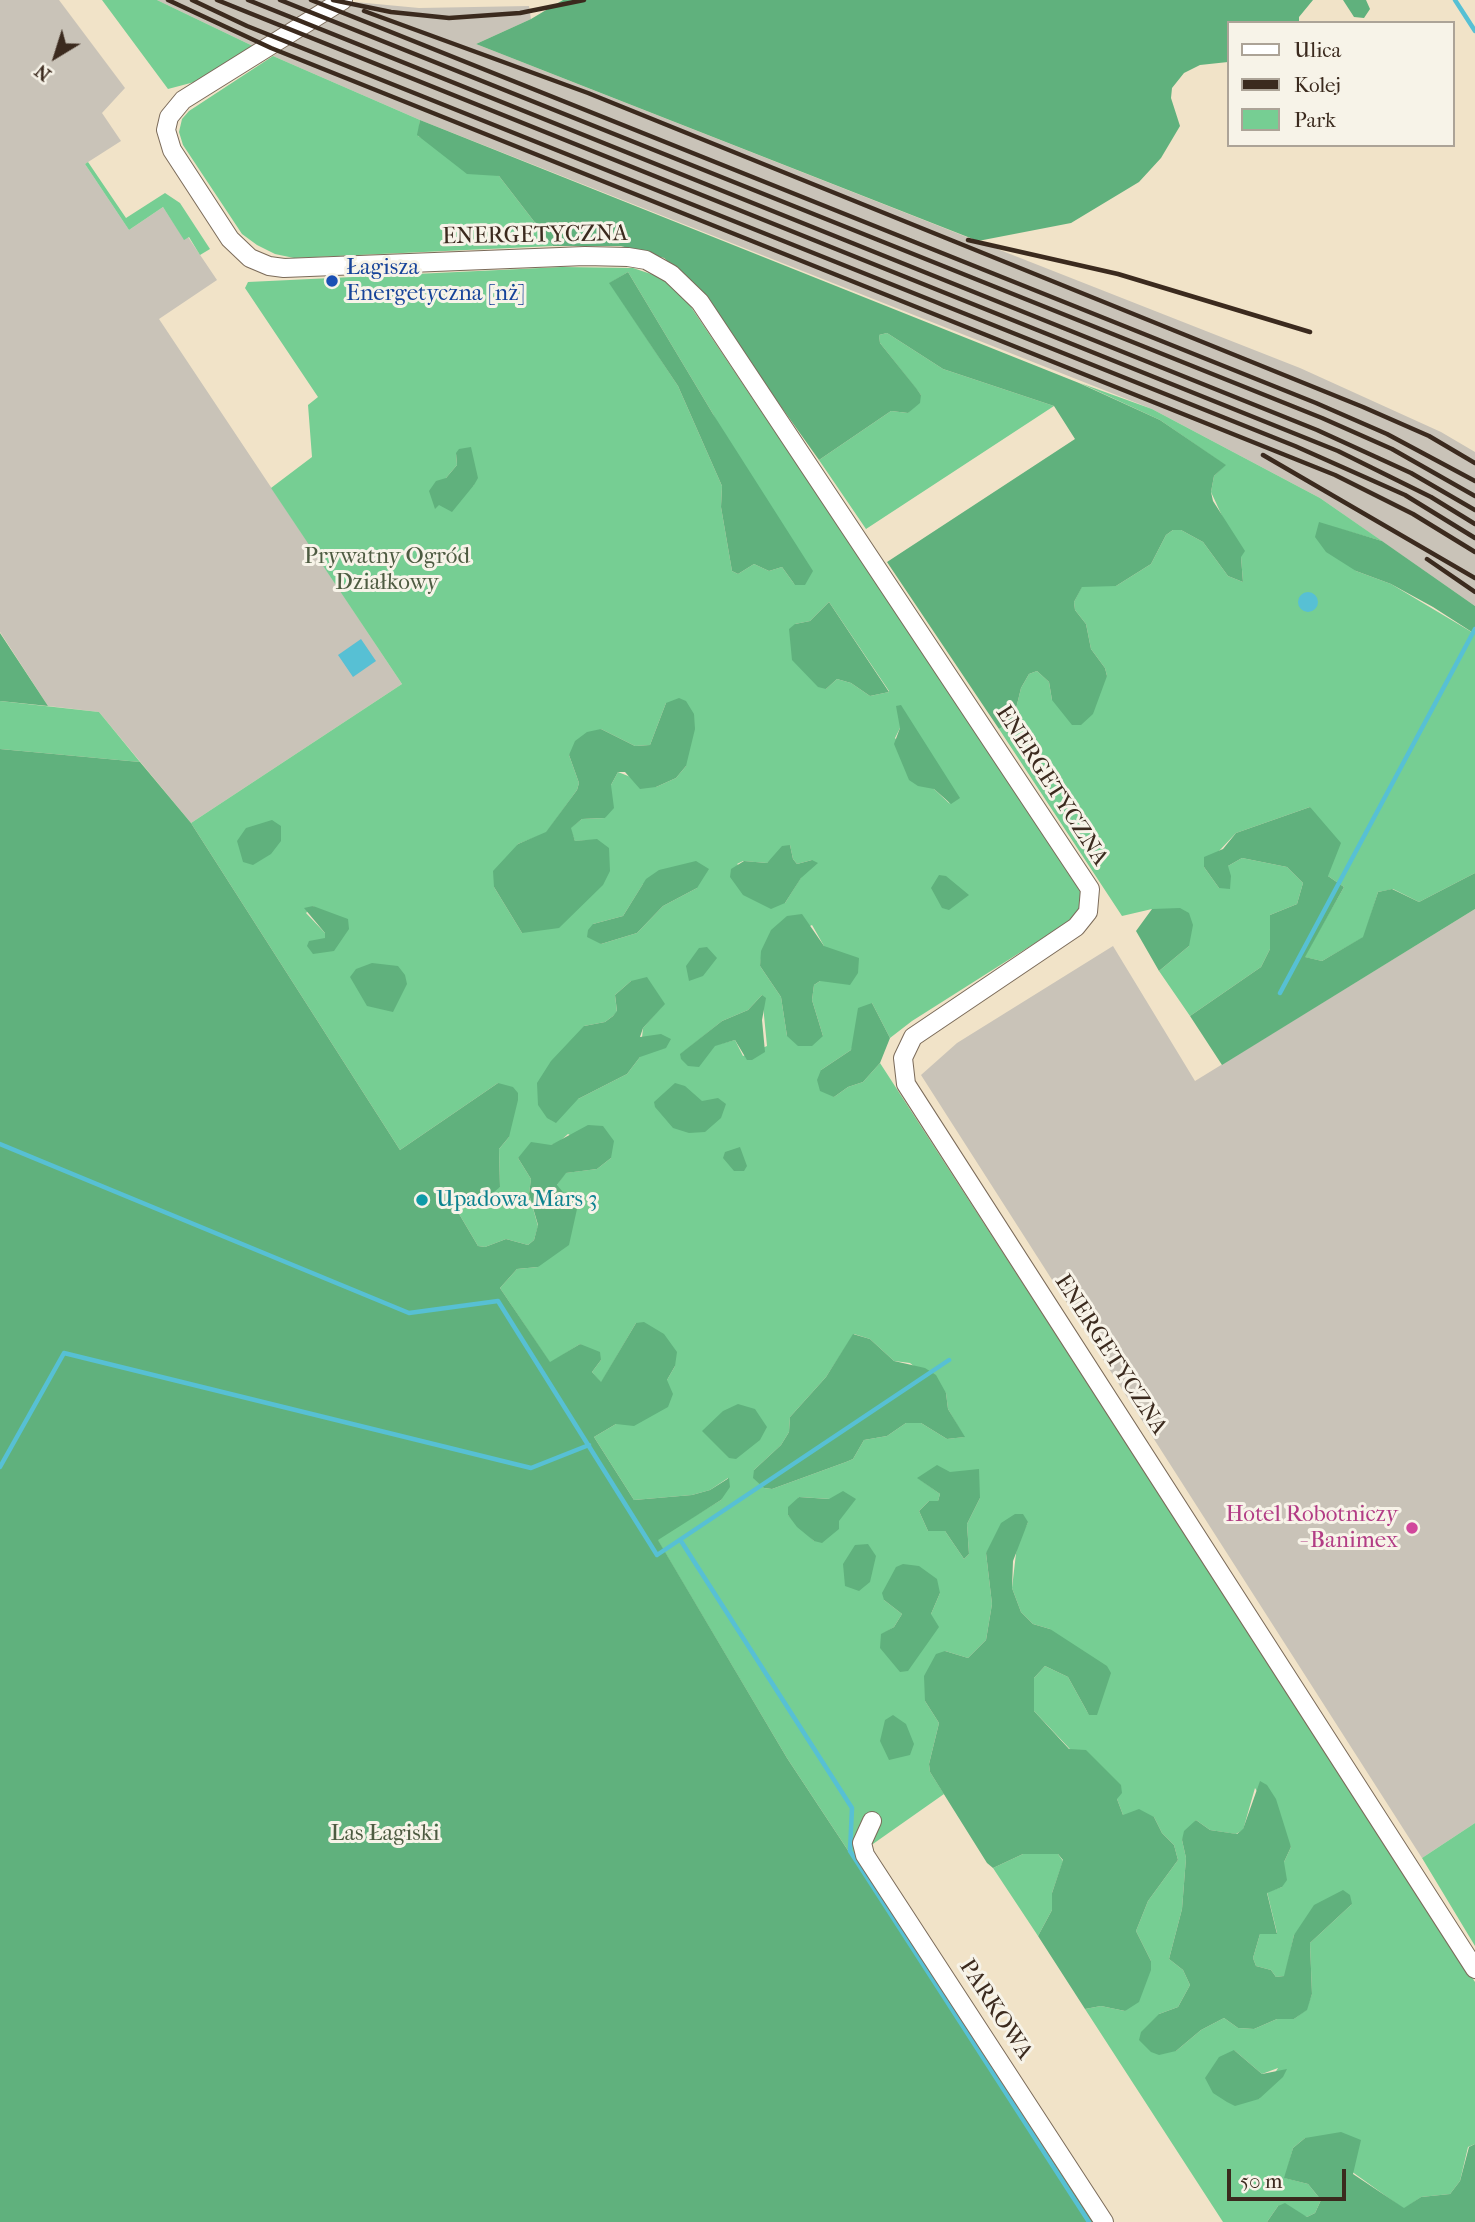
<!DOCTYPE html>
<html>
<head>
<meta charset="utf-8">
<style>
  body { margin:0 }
  #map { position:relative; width:1475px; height:2222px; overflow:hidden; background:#f1e3c8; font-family:"IM FELL French Canon",serif }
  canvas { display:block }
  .legend { position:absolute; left:1227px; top:21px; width:228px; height:126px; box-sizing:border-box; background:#f7f3e8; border:2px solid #aca397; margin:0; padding:9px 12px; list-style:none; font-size:21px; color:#3b2a1e }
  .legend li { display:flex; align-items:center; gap:14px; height:35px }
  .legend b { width:35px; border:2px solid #aca397 }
  .north { position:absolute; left:21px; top:21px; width:70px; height:70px; -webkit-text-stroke:5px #f7f3e8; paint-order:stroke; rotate:218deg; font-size:19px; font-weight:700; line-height:28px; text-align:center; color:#3b2a1e }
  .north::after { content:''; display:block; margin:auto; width:24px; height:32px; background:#3b2a1e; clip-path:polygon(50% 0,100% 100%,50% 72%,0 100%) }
  .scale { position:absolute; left:1227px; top:2169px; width:119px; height:32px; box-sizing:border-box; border:4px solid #3b2a1e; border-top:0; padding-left:9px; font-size:21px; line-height:24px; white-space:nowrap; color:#3b2a1e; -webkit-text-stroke:5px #f7f3e8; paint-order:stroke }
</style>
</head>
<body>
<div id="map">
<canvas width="1475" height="2222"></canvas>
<ul class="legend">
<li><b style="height:9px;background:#fff"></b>Ulica</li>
<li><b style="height:9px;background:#3b2a1e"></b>Kolej</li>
<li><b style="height:19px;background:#76ce93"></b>Park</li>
</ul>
<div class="north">N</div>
<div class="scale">50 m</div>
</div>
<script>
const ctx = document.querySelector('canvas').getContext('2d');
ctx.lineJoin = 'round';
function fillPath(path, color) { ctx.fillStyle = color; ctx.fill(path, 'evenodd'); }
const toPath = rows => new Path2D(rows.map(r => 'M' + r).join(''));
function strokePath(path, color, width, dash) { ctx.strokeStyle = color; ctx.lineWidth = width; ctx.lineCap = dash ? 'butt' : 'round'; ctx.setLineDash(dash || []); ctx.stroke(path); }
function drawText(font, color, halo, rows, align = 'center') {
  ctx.font = font + ' "IM FELL French Canon",serif'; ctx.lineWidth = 6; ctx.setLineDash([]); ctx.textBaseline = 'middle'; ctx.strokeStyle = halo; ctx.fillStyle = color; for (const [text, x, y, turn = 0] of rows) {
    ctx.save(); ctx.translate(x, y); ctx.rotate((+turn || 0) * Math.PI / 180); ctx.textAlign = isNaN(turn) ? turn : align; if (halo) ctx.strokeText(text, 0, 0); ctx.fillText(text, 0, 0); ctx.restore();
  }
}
const industrial = toPath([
  [0,0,59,0,125,88,102,113,121,141,85,164,129,230,163,207,184,239,188,237,217,280,159,319,402,684,191,823,99,712,48,706,0,632],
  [157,0,331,0,257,48],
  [355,2,419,8,529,6,531,19,476,44,1300,368,1441,432,1475,452,1475,606,1320,498,1152,409,420,120,273,56],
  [1475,909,1475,1823,1422,1858,921,1075,957,1043,1113,946,1195,1081]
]);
const green = toPath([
  [102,0,157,0,257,48,202,80,168,89],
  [273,56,420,120,418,136,499,176,553,246,294,258,275,254,257,245,242,234,183,145,179,132,182,119,189,111],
  [88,162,126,218,165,193,180,203,210,249,200,255,189,237,184,240,163,207,129,230,85,164],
  [562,267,633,268,660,277,685,298,1080,886,1082,899,1079,911,1065,924,912,1021,890,1038,872,1003,851,1050,821,1070,834,1097,848,1087,863,1082,880,1063,1475,1982,1475,2144,1468,2147,1460,2181,1450,2194,1421,2197,1404,2209,1305,2138,1293,2148,1285,2178,1308,2184,1321,2200,1315,2213,1307,2217,1278,2206,1267,2222,1223,2222,1085,2009,1101,2006,1125,2011,1151,1961,1136,1931,1148,1901,1178,1860,1174,1845,1162,1833,1154,1817,1123,1815,1117,1799,1034,1711,1034,1678,1045,1666,1068,1677,1089,1715,1050,1629,1033,1624,1021,1612,1012,1588,1017,1545,1028,1522,986,1553,992,1604,986,1640,968,1658,945,1651,925,1701,939,1723,929,1764,930,1772,944,1794,853,1858,787,1758,657,1539,721,1500,728,1478,710,1490,692,1495,634,1500,594,1437,616,1424,667,1380,675,1366,636,1323,601,1383,592,1372,601,1360,580,1344,550,1363,500,1288,517,1269,538,1267,557,1185,565,1173,597,1169,611,1158,568,1134,559,1142,518,1158,531,1179,529,1194,538,1226,534,1240,528,1245,506,1239,485,1247,478,1246,455,1207,465,1197,500,1187,499,1149,509,1137,498,1083,400,1150,191,823,402,684,271,488,312,457,308,405,318,397,245,288,248,282],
  [628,272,713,414,795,585,782,567,769,571,754,564,738,574,732,571,721,507,722,486,678,386,610,283],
  [456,453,474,485,439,505,446,478,457,465],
  [829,602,889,691,889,692,870,696,851,683,837,679,826,689,795,624,810,621],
  [666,703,686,766,676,778,656,787,618,772,611,785,605,818,582,819,570,828,575,841,597,840,522,933,494,887,518,844,546,833,577,790,579,783,569,755,601,729,635,746,650,745],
  [900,728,950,804,934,789,895,738],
  [790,845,793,859,797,864,812,860,785,903,737,864,743,861,767,863],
  [643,884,697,888,663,906,637,933,601,944,593,924,623,916],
  [313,906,322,912,334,951,325,933,306,913],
  [812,925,824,946,820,981,814,985,812,1000,823,1036,787,1036,781,997,760,966,762,951],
  [631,981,664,1004,643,1028,640,1057,627,1074,578,1099,584,1026,605,1022,613,1016,617,1012,615,995],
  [762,995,767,1046,743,1056,735,1040,681,1054,722,1021,748,1010],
  [854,1334,870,1339,894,1361,910,1363,946,1393,948,1409,964,1437,947,1439,921,1423,906,1423,887,1436,864,1440,853,1459,846,1462,772,1489,764,1488,754,1470,781,1445,789,1432,790,1417,826,1377],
  [918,1478,980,1498,967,1524,969,1554,964,1559,945,1531,928,1531,919,1511,929,1501,938,1501,940,1494],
  [799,1497,830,1499,814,1541,788,1515],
  [940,1593,931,1614,881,1635,894,1627,902,1614,884,1600],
  [1255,1788,1291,1847,1284,1862,1282,1887,1267,1892,1277,1933,1260,1934,1253,1958,1256,1966,1271,1970,1276,1977,1285,1976,1294,1935,1352,1904,1310,1943,1312,1994,1306,2010,1294,2019,1277,2019,1254,2029,1238,2028,1224,2018,1201,2030,1176,2051,1159,2014,1178,2007,1190,1985,1183,1970,1169,1959,1182,1909,1186,1858,1182,1840,1196,1820,1210,1830,1236,1834,1243,1830],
  [1234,2050,1262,2074,1278,2068,1259,2099],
  [887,333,943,369,1054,406,866,529,819,460,891,411,908,413,921,395,880,343,879,335],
  [1080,383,1152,409,1320,498,1382,541,1319,523,1356,571,1391,584,1475,634,1475,873,1419,902,1393,889,1378,892,1364,937,1322,961,1304,957,1344,887,1328,876,1310,807,1236,833,1204,867,1219,888,1228,866,1242,858,1287,867,1303,883,1297,904,1270,915,1270,949,1261,967,1190,1016,1159,971,1189,946,1152,909,1122,916,999,729,1013,721,1021,688,1029,674,1037,671,1049,682,1052,700,1107,676,1105,668,1091,649,1086,624,1075,610,1074,602,1082,586,1116,586,1151,564,1166,535,1173,530,1181,530,1203,542,1228,576,1243,582,1241,557,1211,492,1214,476,1225,465,1160,420],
  [0,701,99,712,140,762,0,749],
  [1475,1823,1475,1946,1422,1858],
  [1023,1854,1058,1854,1063,1861,1052,1893,1052,1910,1038,1936,993,1868]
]);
const forest = toPath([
  [563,0,1313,0,1299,17,1299,23,1228,23,1228,62,1200,65,1184,73,1172,88,1171,98,1180,126,1161,158,1139,182,1071,223,978,241,476,44,531,19],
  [1343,0,1366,0,1370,9,1364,18,1354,17],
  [420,120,1079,383,1160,420,1226,465,1214,476,1211,492,1213,501,1245,551,1241,557,1243,582,1228,576,1203,542,1181,530,1173,530,1166,535,1151,564,1116,586,1082,587,1074,602,1075,610,1086,624,1091,649,1105,668,1107,676,1093,714,1081,725,1072,725,1052,700,1049,682,1037,671,1029,674,1021,688,1013,721,999,729,887,562,1075,439,1054,406,943,369,887,333,879,335,880,343,916,388,921,395,920,403,908,413,891,411,819,460,694,284,664,258,621,246,553,246,499,176,467,174,417,135],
  [628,272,713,414,813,571,805,585,795,585,782,567,769,571,754,564,738,574,732,571,721,507,722,486,678,386,609,283],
  [471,447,478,478,474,485,452,512,439,505,435,509,429,491,436,481,446,478,457,465,456,453,459,449],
  [1319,522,1382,541,1475,606,1475,634,1433,607,1391,584,1356,571,1326,552,1315,537],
  [829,602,889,692,870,696,851,683,837,679,826,689,818,687,792,660,789,629,795,624,810,621],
  [0,633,48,706,0,701],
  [679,698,686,701,694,714,695,729,686,766,676,778,656,787,640,789,625,772,618,772,611,785,614,808,605,818,582,819,571,828,575,841,597,839,609,848,610,871,603,885,559,928,522,933,494,887,493,871,518,844,546,832,577,790,579,783,569,755,575,741,587,732,601,729,635,746,650,745,666,703],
  [901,705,960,798,951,804,934,789,918,786,909,780,894,744,900,728,896,706],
  [0,749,140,762,191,823,400,1150,498,1083,513,1087,518,1093,518,1100,509,1137,499,1149,500,1187,477,1206,465,1197,455,1207,478,1246,485,1247,506,1239,528,1245,534,1240,538,1225,529,1194,531,1179,518,1158,531,1142,551,1145,588,1125,603,1126,614,1141,611,1158,597,1169,566,1173,557,1185,577,1209,569,1245,538,1267,517,1269,500,1288,550,1362,580,1344,600,1352,601,1360,592,1372,601,1382,636,1323,644,1322,664,1334,677,1352,675,1366,667,1380,673,1394,668,1407,634,1426,616,1424,594,1437,634,1500,692,1495,710,1490,729,1478,730,1487,721,1500,658,1540,787,1758,1093,2222,0,2222],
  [1310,807,1341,843,1328,876,1344,887,1305,957,1322,961,1363,937,1378,892,1392,889,1419,902,1475,873,1475,909,1222,1065,1190,1016,1261,967,1270,949,1270,915,1297,904,1303,883,1287,867,1242,858,1228,866,1231,876,1230,889,1219,888,1204,867,1204,857,1223,849,1236,833],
  [272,820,281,826,281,841,271,854,253,865,243,862,237,841,246,828],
  [790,845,793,859,797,864,812,860,818,863,801,878,785,903,771,909,743,895,730,877,731,869,744,861,767,863,782,846],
  [696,861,709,869,697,888,663,906,637,933,601,944,587,937,588,930,593,924,623,916,646,879,659,870],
  [939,875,946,876,969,895,949,910,942,908,931,888],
  [313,906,348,919,349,929,334,951,313,954,307,946,309,941,325,938,325,933,304,908],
  [1180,908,1189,913,1193,925,1189,946,1159,971,1136,931,1152,909],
  [802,914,824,946,859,958,858,973,850,985,820,981,814,985,812,1000,823,1036,812,1046,798,1046,787,1036,781,997,760,966,761,951,771,930,787,916],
  [707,947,717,958,703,976,689,981,686,966,699,948],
  [372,963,398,966,405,975,407,984,393,1012,367,1006,350,977,356,969],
  [647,977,665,1004,643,1028,640,1037,661,1034,671,1039,666,1048,640,1057,627,1074,578,1099,556,1123,547,1118,538,1105,537,1083,551,1061,584,1026,605,1022,613,1016,617,1011,615,995,631,981],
  [762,995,766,998,762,1020,765,1052,752,1060,747,1060,735,1040,715,1046,699,1067,688,1066,681,1059,680,1054,722,1021,748,1010],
  [872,1003,890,1038,880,1063,863,1082,848,1087,834,1097,820,1091,817,1080,821,1070,851,1050,858,1008],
  [675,1083,685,1086,702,1101,718,1098,726,1104,721,1118,705,1132,689,1133,673,1128,655,1107,654,1102],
  [740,1147,747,1166,744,1171,734,1171,723,1158,725,1152],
  [853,1334,870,1339,894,1361,925,1368,936,1375,946,1393,948,1409,965,1437,947,1439,921,1423,906,1423,887,1436,864,1440,853,1459,846,1462,772,1489,764,1488,753,1478,754,1470,781,1445,789,1432,790,1417,826,1377],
  [738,1404,755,1409,767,1427,760,1440,736,1459,729,1458,702,1431,723,1411],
  [937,1465,950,1472,979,1469,980,1498,967,1524,969,1554,964,1559,945,1531,928,1531,919,1511,929,1501,938,1501,940,1494,917,1478],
  [843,1491,856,1499,839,1521,839,1529,822,1543,814,1541,797,1527,788,1515,788,1507,799,1497,829,1499],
  [1015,1514,1023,1514,1028,1522,1013,1561,1012,1588,1021,1612,1033,1624,1050,1629,1107,1666,1111,1673,1097,1715,1089,1715,1068,1677,1045,1666,1034,1678,1034,1711,1069,1749,1086,1750,1121,1785,1122,1793,1117,1799,1123,1815,1139,1809,1154,1817,1162,1833,1174,1845,1178,1860,1148,1901,1136,1931,1151,1961,1151,1970,1139,2002,1125,2011,1101,2006,1085,2009,1038,1936,1052,1910,1052,1893,1063,1860,1058,1854,1023,1854,993,1868,987,1863,930,1772,929,1764,939,1723,925,1701,924,1676,936,1654,945,1651,968,1658,986,1640,992,1604,986,1553,1001,1523],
  [868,1544,876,1556,870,1582,859,1591,845,1586,843,1564,855,1545],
  [903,1564,919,1566,937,1579,940,1593,931,1614,939,1627,908,1671,900,1672,880,1648,881,1634,894,1627,902,1614,884,1600,882,1593,896,1567],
  [893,1715,906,1724,914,1744,910,1755,889,1760,880,1741,885,1720],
  [1260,1781,1267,1785,1276,1799,1291,1847,1284,1862,1287,1880,1282,1887,1267,1893,1277,1934,1260,1934,1253,1958,1256,1966,1271,1970,1276,1977,1284,1976,1294,1935,1314,1905,1343,1890,1350,1895,1352,1904,1310,1943,1312,1994,1307,2010,1294,2019,1277,2019,1254,2029,1238,2028,1224,2018,1201,2030,1176,2051,1159,2055,1151,2052,1139,2040,1141,2032,1159,2014,1178,2007,1190,1985,1183,1970,1169,1959,1182,1909,1186,1858,1182,1840,1184,1831,1196,1820,1210,1830,1237,1834,1243,1829],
  [1234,2050,1262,2074,1287,2069,1283,2077,1259,2099,1235,2106,1227,2102,1213,2093,1205,2078,1219,2057],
  [1341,2132,1361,2140,1353,2174,1404,2208,1421,2197,1450,2194,1460,2181,1469,2147,1475,2144,1475,2222,1267,2222,1278,2206,1285,2203,1307,2217,1315,2213,1321,2200,1308,2184,1284,2178,1293,2148,1305,2138]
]);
const water = toPath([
  '1298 602a10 10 0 1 1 20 0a10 10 0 1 1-20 0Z',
  [361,639,376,661,353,677,338,655]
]);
const stream = toPath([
  [1455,0,1475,31],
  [1280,993,1475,629],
  [0,1144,409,1313,498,1301,657,1555,949,1360],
  [0,1467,64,1353,531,1468,589,1445],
  [681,1541,852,1808,850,1851,1089,2222]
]);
const minor = toPath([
  [343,0,183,100,169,117,166,130,172,150,230,239,250,258,269,266,284,268,585,256,628,257,646,260,671,274,700,302,1090,889,1088,912,1076,927,913,1037,903,1058,906,1084,1475,1969],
  [872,1821,862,1843,865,1855,1104,2222]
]);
const rail = toPath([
  [168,0,271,48,1335,475,1413,514,1475,552],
  [192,0,247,26,1295,446,1405,495,1475,538],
  [217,0,1338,451,1431,497,1475,524],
  [248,0,1317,430,1411,473,1475,510],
  [280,0,1322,418,1392,449,1475,496],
  [311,0,1316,403,1387,434,1475,481],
  [333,0,391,12,449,18,520,13,584,0],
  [364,11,588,93,1363,407,1429,436,1475,463],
  [968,240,1118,274,1310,332],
  [1263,455,1475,578],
  [1427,559,1475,592]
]);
const markers = [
  [332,281,7,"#1a4fb4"],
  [422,1200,7,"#0f9aa8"],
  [1412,1528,7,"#d1479c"]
];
const streetNames = [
  ["ENERGETYCZNA",535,236,-1],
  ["ENERGETYCZNA",1051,786,57],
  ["ENERGETYCZNA",1110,1355,57],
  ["PARKOWA",995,2010,57]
];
const transitNames = [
  ["Łagisza",346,268],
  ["Energetyczna [nż]",346,294]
];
const parkNames = [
  ["Prywatny Ogród",387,557],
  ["Działkowy",387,583],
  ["Las Łagiski",385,1834]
];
const cultureNames = [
  ["Upadowa Mars 3",436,1200]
];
const hotelNames = [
  ["Hotel Robotniczy",1398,1515],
  ["- Banimex",1398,1541]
];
fillPath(industrial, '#c9c3b8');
fillPath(green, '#76ce93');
fillPath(forest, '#60b17d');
fillPath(water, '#57c0d4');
strokePath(stream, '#57c0d4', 4.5);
strokePath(minor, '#7b6b5a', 20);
strokePath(minor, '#fff', 18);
strokePath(rail, '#3b2a1e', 4.5);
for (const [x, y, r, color] of markers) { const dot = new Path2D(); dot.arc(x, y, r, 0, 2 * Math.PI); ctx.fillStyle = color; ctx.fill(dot); strokePath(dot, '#f7f3e8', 2.5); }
drawText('23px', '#3b2a1e', '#f7f3e8', streetNames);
drawText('23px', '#164399', '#f7f3e8', transitNames, 'left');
drawText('23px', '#4d5b41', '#f7f3e8', parkNames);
drawText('23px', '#0d838f', '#f7f3e8', cultureNames, 'left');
drawText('23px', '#b23c85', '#f7f3e8', hotelNames, 'right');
</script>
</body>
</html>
